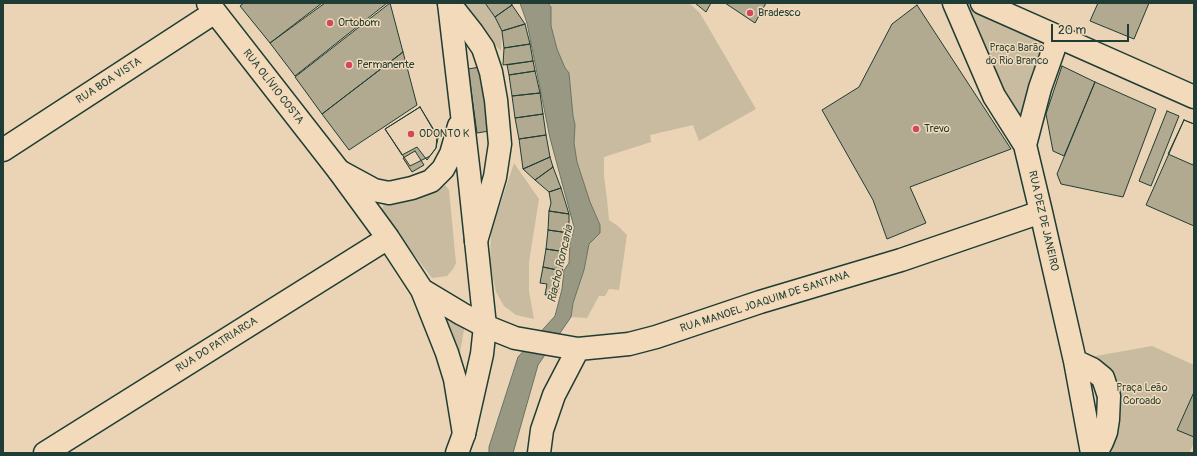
<!DOCTYPE html>
<html>
<head>
<meta charset="utf-8">
<style>
  body { margin:0 }
  #map { position:relative; width:1197px; height:456px; overflow:hidden; background:#ead4b5; font-family:Pangolin,sans-serif }
  canvas { display:block }
  .frame { position:absolute; inset:0; border:4px solid #1f3d34; pointer-events:none }
  .scale { position:absolute; left:1051px; top:24px; width:78px; height:18px; box-sizing:border-box; border:2px solid #1f3d34; border-top:0; padding-left:5px; font-size:12px; line-height:14px; white-space:nowrap; color:#1f3d34; -webkit-text-stroke:3px #f2daba; paint-order:stroke }
</style>
</head>
<body>
<div id="map">
<canvas width="1197" height="456"></canvas>
<div class="frame"></div>
<div class="scale">20 m</div>
</div>
<script>
const ctx = document.querySelector('canvas').getContext('2d');
ctx.lineJoin = 'round';
function fillPath(path, color) { ctx.fillStyle = color; ctx.fill(path, 'evenodd'); }
const toPath = rows => new Path2D(rows.map(r => 'M' + r).join(''));
function strokePath(path, color, width, dash) { ctx.strokeStyle = color; ctx.lineWidth = width; ctx.lineCap = dash ? 'butt' : 'round'; ctx.setLineDash(dash || []); ctx.stroke(path); }
function drawText(font, color, halo, rows, align = 'center') {
  ctx.font = font + ' Pangolin,sans-serif'; ctx.lineWidth = 3; ctx.setLineDash([]); ctx.textBaseline = 'middle'; ctx.strokeStyle = halo; ctx.fillStyle = color; for (const [text, x, y, turn = 0] of rows) {
    ctx.save(); ctx.translate(x, y); ctx.rotate((+turn || 0) * Math.PI / 180); ctx.textAlign = isNaN(turn) ? turn : align; if (halo) ctx.strokeText(text, 0, 0); ctx.fillText(text, 0, 0); ctx.restore();
  }
}
const green = toPath([
  [465,3,485,3,495,17,502,31,501,51,493,43],
  [548,3,689,3,700,13,756,109,699,141,693,125,650,135,651,142,604,157,604,176,607,199,609,220,618,226,627,235,619,290,609,289,605,296,599,296,587,318,571,317,573,303,584,270,589,244,600,233,600,225,590,202,577,162,574,143,575,125,573,116,569,73,565,68,557,49,551,26,551,7],
  [955,3,982,3,1058,37,1025,145],
  [514,163,539,199,529,262,529,291,534,319,516,315,504,306,496,292,490,264,491,232],
  [443,185,446,186,449,190,456,263,453,269,447,276,432,278,381,212,384,204,390,200,398,199],
  [437,305,466,318,457,370],
  [1152,346,1194,365,1194,392,1177,429,1194,437,1194,443,1189,453,1104,453,1090,357]
]);
const water = toPath([
  [520,3,548,3,551,7,551,26,557,49,565,68,569,73,573,116,575,125,574,143,577,162,590,202,600,225,600,233,589,244,584,270,573,303,571,317,538,365,513,453,489,453,489,447,518,357,555,316,562,289,564,270,569,263,570,241,573,234,574,227,550,138,527,23,520,3]
]);
const building = toPath([
  [244,3,322,3,270,43,240,6,244,3],
  [325,3,387,3,295,76,270,43,325,3],
  [390,3,403,52,322,114,295,77,390,3],
  [485,3,511,3,512,5,495,17,485,3],
  [695,3,711,3,706,12,695,3],
  [725,3,766,3,755,23,725,3],
  [1098,3,1149,3,1134,39,1090,21,1098,3],
  [512,5,525,24,502,31,495,17,512,5],
  [917,5,1011,149,910,187,926,223,887,239,873,200,822,110,859,87,892,24,917,5],
  [525,24,530,44,504,48,502,31,525,24],
  [530,44,533,61,503,65,504,48,530,44],
  [403,52,417,105,349,150,322,114,403,52],
  [533,61,535,71,509,75,507,65,533,61],
  [1062,66,1095,82,1064,156,1053,151,1046,114,1062,66],
  [480,67,489,131,477,133,468,69,480,67],
  [535,71,540,93,512,96,509,75,535,71],
  [1095,82,1156,109,1123,197,1061,184,1057,174,1095,82],
  [540,93,543,114,515,118,512,96,540,93],
  [420,107,437,135,436,148,427,160,417,147,402,155,385,129,420,107],
  [420,107,438,138,436,148,430,156,410,166,385,129,420,107],
  [1167,111,1179,116,1151,186,1139,181,1167,111],
  [543,114,546,135,519,139,515,118,543,114],
  [1184,120,1194,124,1194,226,1146,205,1184,120],
  [1184,120,1194,124,1194,161,1193,165,1168,154,1184,120],
  [546,135,550,157,523,169,519,139,546,135],
  [415,151,424,165,412,172,403,158,415,151],
  [550,157,553,167,535,180,523,169,550,157],
  [553,167,561,188,549,192,535,180,553,167],
  [561,188,569,214,549,211,551,203,549,192,561,188],
  [549,211,569,214,569,233,548,230,549,211],
  [548,230,569,233,566,252,546,249,548,230],
  [546,249,566,252,562,271,543,267,546,249],
  [543,267,562,271,558,293,545,295,547,284,540,283,543,267],
  [1194,392,1194,437,1177,430,1194,392]
]);
const minor = toPath([
  [208,3,339,171,388,238,422,290,447,353,455,379,464,434],
  [449,3,472,32,483,48,491,72,496,100,500,144,495,177,476,241],
  [954,3,994,96,1025,145,1041,212,1075,361,1092,453],
  [1025,145,1040,88,1058,37],
  [3,150,215,12],
  [422,290,462,314,485,326,515,338,578,349,629,344,656,337,760,302,901,260,1041,212],
  [1075,361,1092,369,1103,378,1109,396,1108,419,1106,432,1102,442,1096,453],
  [45,453,388,238],
  [539,453,542,430,554,395,578,349]
]);
const major = toPath([
  [449,3,469,174,485,326,482,354,464,434,457,453],
  [982,3,1194,97],
  [339,171,374,190,389,193,412,188,431,181,443,169,451,154,459,126]
]);
const markers = [
  [750,13,4,"#d1495b"],
  [330,23,4,"#d1495b"],
  [349,65,4,"#d1495b"],
  [916,129,4,"#d1495b"],
  [411,134,4,"#d1495b"]
];
const poiNames = [
  ["Bradesco",758,13],
  ["Ortobom",338,23],
  ["Permanente",357,65],
  ["Trevo",924,129],
  ["ODONTO K",419,134]
];
const parkNames = [
  ["Praça Barão",1017,48],
  ["do Rio Branco",1017,61],
  ["Praça Leão",1142,388],
  ["Coroado",1142,401]
];
const streetNames = [
  ["RUA BOA VISTA",109,81,-33],
  ["RUA OLÍVIO COSTA",273,87,52],
  ["RUA DEZ DE JANEIRO",1043,221,77],
  ["RUA MANOEL JOAQUIM DE SANTANA",765,302,-18],
  ["RUA DO PATRIARCA",217,345,-32]
];
const waterNames = [
  ["Riacho Roncaria",561,264,-77]
];
fillPath(green, '#c8bb9f');
fillPath(water, '#999882');
strokePath(water, '#687463', 1);
fillPath(building, '#b1aa90');
strokePath(building, '#1f3d34', 1);
strokePath(minor, '#1f3d34', 25);
strokePath(major, '#1f3d34', 25);
strokePath(minor, '#f2daba', 22);
strokePath(major, '#f2daba', 22);
for (const [x, y, r, color] of markers) { const dot = new Path2D(); dot.arc(x, y, r, 0, 2 * Math.PI); ctx.fillStyle = color; ctx.fill(dot); strokePath(dot, '#f2daba', 1.5); }
drawText('11px', '#1f3d34', '#f2daba', poiNames, 'left');
drawText('11px', '#304a3f', '#f2daba', parkNames);
drawText('11px', '#1f3d34', '#f2daba', streetNames);
drawText('italic 12px', '#374f44', '#f2daba', waterNames);
</script>
</body>
</html>
